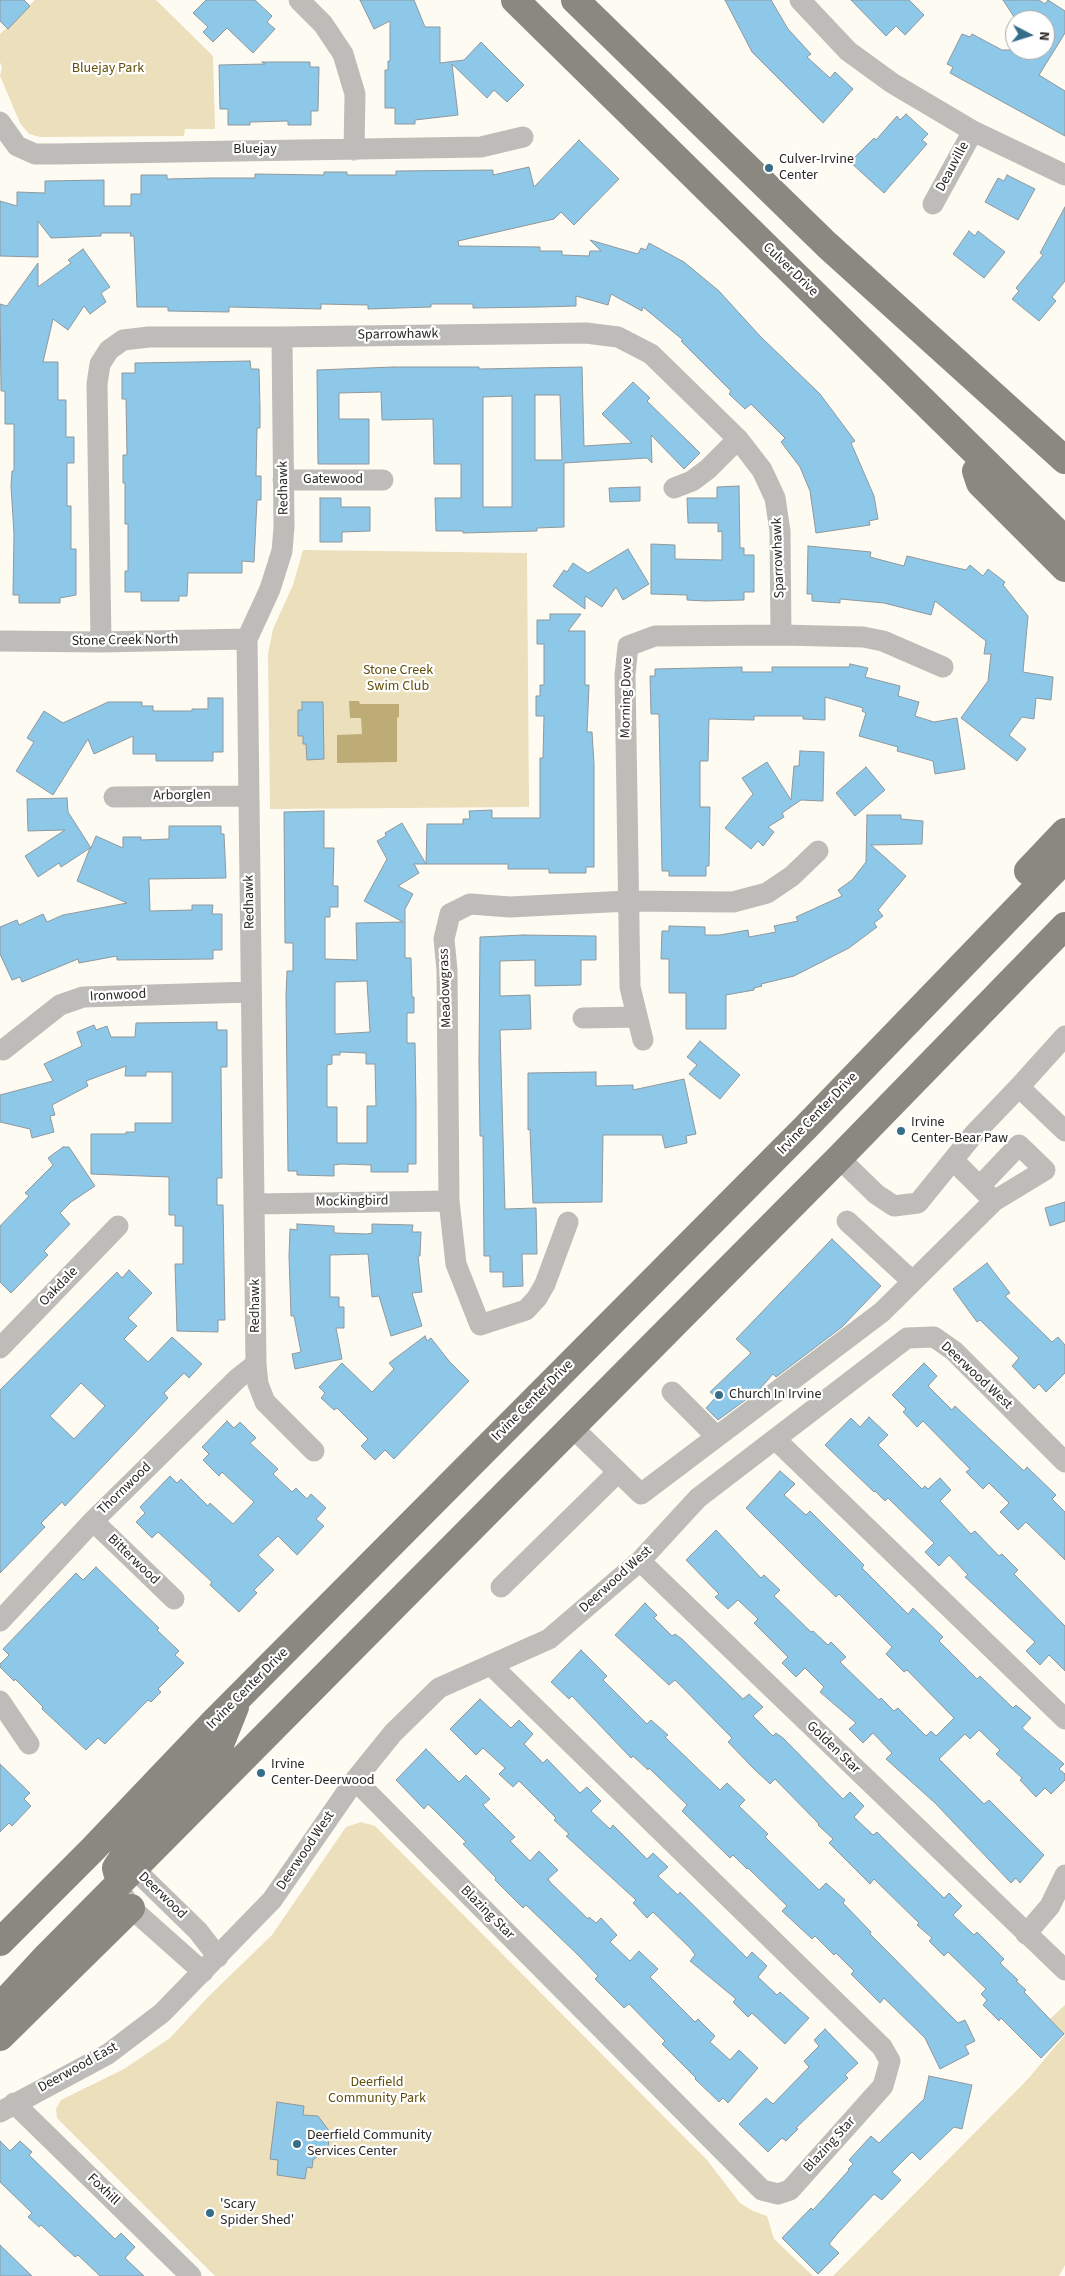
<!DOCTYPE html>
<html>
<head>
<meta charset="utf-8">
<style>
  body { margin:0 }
  #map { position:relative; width:1065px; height:2276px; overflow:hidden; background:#fefbf2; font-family:"Source Sans 3",sans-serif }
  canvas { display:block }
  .north { position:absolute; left:1005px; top:10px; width:50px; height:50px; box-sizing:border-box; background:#fff; border:1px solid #a9a9a7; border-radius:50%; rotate:95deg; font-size:14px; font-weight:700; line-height:20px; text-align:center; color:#292824 }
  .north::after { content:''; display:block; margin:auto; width:18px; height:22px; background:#366d88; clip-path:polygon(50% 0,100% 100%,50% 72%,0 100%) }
</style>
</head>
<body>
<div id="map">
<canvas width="1065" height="2276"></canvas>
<div class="north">N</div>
</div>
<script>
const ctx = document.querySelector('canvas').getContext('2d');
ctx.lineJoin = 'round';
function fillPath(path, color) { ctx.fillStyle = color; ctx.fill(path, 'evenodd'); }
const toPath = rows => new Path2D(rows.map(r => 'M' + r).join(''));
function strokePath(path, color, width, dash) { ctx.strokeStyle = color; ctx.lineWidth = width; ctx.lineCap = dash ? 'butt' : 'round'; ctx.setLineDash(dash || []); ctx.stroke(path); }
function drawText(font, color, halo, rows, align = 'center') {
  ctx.font = font + ' "Source Sans 3",sans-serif'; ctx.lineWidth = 4.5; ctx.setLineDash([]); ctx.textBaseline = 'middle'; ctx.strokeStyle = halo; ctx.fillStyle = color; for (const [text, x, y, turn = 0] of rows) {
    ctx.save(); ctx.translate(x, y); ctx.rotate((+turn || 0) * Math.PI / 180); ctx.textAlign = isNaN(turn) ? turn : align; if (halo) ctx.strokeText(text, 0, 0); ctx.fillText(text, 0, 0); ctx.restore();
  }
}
const green = toPath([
  [35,0,156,0,213,56,215,129,185,129,184,136,40,137,29,134,20,123,0,76,2,68,0,62,0,34],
  [303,550,527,553,529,807,270,809,268,654,273,629,293,585],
  [361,1822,375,1826,707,2160,740,2203,753,2211,767,2216,774,2239,813,2276,215,2276,57,2118,56,2109,61,2100,124,2069,170,2038,209,1996,272,1935,346,1827],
  [1065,2005,1065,2265,1059,2276,833,2276,1027,2080,1065,2035,1050,2019]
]);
const water = toPath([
  [349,701,359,701,360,704,399,704,399,717,397,718,397,762,337,763,337,735,362,734,361,718,350,718]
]);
const building = toPath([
  [0,0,24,0,30,6,8,29,0,21,0,0],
  [206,0,255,0,272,16,267,22,275,29,253,53,227,28,213,42,203,32,208,27,193,13,206,0],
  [360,0,414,0,425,27,440,27,440,63,464,60,481,42,524,85,507,102,494,90,487,98,452,64,458,115,415,120,415,124,395,124,395,108,385,108,385,70,388,70,388,61,390,61,390,21,374,29,360,0],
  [725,0,771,0,788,29,811,54,807,57,830,78,835,72,853,89,823,123,752,52,725,0],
  [851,0,909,0,924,15,905,35,896,26,886,36,851,0],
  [1003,0,1039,0,1045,4,1048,0,1065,11,1065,33,1039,75,1065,91,1065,136,950,73,953,67,947,64,962,34,970,37,972,34,1002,50,1045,50,1045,20,1016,20,1003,0],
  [262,62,310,62,310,67,319,67,318,111,311,111,311,125,288,125,288,121,250,122,250,125,228,125,228,109,220,109,219,65,265,64,262,62],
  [906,114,928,134,922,140,927,144,884,193,850,162,874,138,876,140,897,116,900,120,906,114],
  [579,140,619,179,574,225,561,212,554,219,458,241,459,246,540,247,540,251,562,251,562,255,589,256,590,251,601,251,590,240,638,254,641,248,646,250,649,243,684,262,719,291,760,336,820,394,855,441,851,443,874,496,878,519,869,521,870,525,816,533,810,491,800,467,781,442,785,438,751,404,745,409,729,394,731,391,681,341,683,340,643,307,642,311,611,294,608,305,576,296,576,306,541,307,473,308,473,304,431,304,431,307,368,309,368,305,321,304,321,309,229,307,229,312,168,311,168,307,137,307,134,236,130,236,131,233,101,233,101,236,51,238,38,221,38,257,0,256,0,201,17,206,17,192,45,193,45,181,104,180,104,206,131,206,131,194,141,194,141,175,167,175,167,179,210,178,255,178,255,174,324,175,324,172,347,172,347,175,396,175,396,171,493,170,493,175,529,167,534,187,579,140],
  [1007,175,1035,189,1018,220,985,202,998,178,1004,181,1007,175],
  [1065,207,1065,281,1052,297,1056,301,1039,321,1012,299,1019,291,1016,288,1043,255,1040,253,1065,207],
  [969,231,975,236,978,231,1005,252,984,278,953,254,969,231],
  [83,249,110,287,101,293,106,302,90,314,84,306,68,330,53,319,43,362,58,362,58,400,66,400,66,437,74,437,74,463,67,463,67,506,71,506,71,549,76,549,76,595,60,598,60,603,19,603,19,595,13,595,14,534,11,486,12,471,14,471,14,424,5,424,5,391,1,391,0,304,7,306,38,263,38,287,71,263,68,260,83,249],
  [250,361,251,369,259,369,260,407,260,428,257,428,256,476,261,476,261,500,257,500,254,562,242,561,242,573,188,573,187,596,179,596,179,601,141,601,141,592,125,592,125,571,128,571,128,524,125,524,125,483,123,483,123,455,127,455,126,399,122,399,122,373,135,373,135,363,250,361],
  [393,367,479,367,479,369,582,367,584,446,632,443,602,414,633,382,650,398,647,401,700,453,684,469,651,435,652,463,647,458,564,463,564,527,537,528,537,531,463,533,463,531,436,531,435,498,461,498,461,464,434,464,433,419,382,420,381,392,339,393,339,419,369,419,369,464,318,464,317,370,393,367],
  [535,395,560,395,562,460,535,460,535,395],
  [512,396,512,507,483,507,483,397,512,396],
  [739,486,740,548,744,548,744,555,754,555,754,592,744,592,744,600,705,601,687,600,687,595,651,594,651,544,675,545,675,559,722,560,722,531,718,532,718,523,688,523,687,498,717,498,717,487,739,486],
  [640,487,640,501,610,502,609,488,640,487],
  [320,498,341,498,341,507,370,507,370,531,342,532,342,542,320,542,320,498],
  [808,546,871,552,870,557,904,566,907,556,966,570,970,565,983,576,988,569,1005,582,1003,585,1028,616,1023,672,1053,677,1051,700,1036,698,1034,719,1022,717,1009,735,1026,749,1017,761,961,718,988,681,991,654,984,654,986,641,935,601,931,615,884,603,840,599,840,603,812,601,812,594,807,594,808,546],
  [628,549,649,584,623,600,616,587,602,607,585,596,585,609,553,586,564,570,567,572,573,563,588,573,628,549],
  [550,614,581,614,568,631,585,631,585,685,589,685,587,732,592,732,594,764,594,867,586,867,586,873,549,873,549,869,508,869,508,864,426,864,427,824,463,824,463,819,470,819,469,811,492,810,492,818,540,818,540,758,543,758,544,716,536,716,536,696,540,696,540,685,544,685,544,644,537,644,537,620,550,620,550,614],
  [850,664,868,668,865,677,900,686,898,696,919,702,915,716,934,722,957,718,965,769,935,774,933,761,897,751,898,747,859,736,866,713,862,711,863,708,825,697,825,720,803,719,803,716,754,716,754,720,709,719,708,761,700,761,700,807,710,807,709,866,706,866,706,876,669,876,669,871,662,871,659,714,651,714,650,676,655,676,655,669,742,667,742,672,772,672,772,667,849,667,850,664],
  [208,698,223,698,223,752,213,752,213,761,156,761,156,754,133,754,133,736,94,754,88,739,53,795,16,771,34,742,27,738,44,711,63,723,108,702,142,702,142,706,153,706,153,711,192,711,192,709,208,709,208,698],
  [302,702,323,702,324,759,307,760,306,744,303,744,303,736,298,736,298,710,302,710,302,702],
  [800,751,824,752,823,801,801,800,782,813,784,817,768,827,774,832,763,846,758,841,751,849,725,828,753,794,742,778,767,762,791,800,794,766,799,766,800,751],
  [866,767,885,790,855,816,836,793,866,767],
  [67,798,68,812,91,848,96,836,123,848,123,837,141,837,141,840,169,839,169,826,221,826,221,834,224,834,226,878,149,879,150,911,192,910,192,905,213,905,212,914,222,914,222,950,213,950,213,959,117,960,117,956,79,963,78,959,22,982,20,977,12,980,0,954,0,927,17,920,19,925,43,914,47,922,63,915,127,903,77,881,90,848,61,867,59,863,38,877,25,856,65,830,28,831,27,799,67,798],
  [324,811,324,848,334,848,333,886,338,886,338,907,330,907,330,917,325,917,325,959,357,960,356,923,403,922,364,901,387,859,377,841,386,836,385,833,402,823,426,864,414,864,419,873,398,886,413,894,405,909,405,958,411,958,412,997,414,997,414,1013,407,1013,407,1043,415,1043,416,1104,416,1164,408,1164,408,1172,371,1172,371,1165,341,1164,334,1165,334,1176,297,1175,297,1171,288,1171,286,995,287,971,293,971,293,943,285,943,284,812,324,811],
  [367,981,370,1032,335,1034,335,982,367,981],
  [340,1052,366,1053,366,1064,375,1064,376,1106,367,1106,367,1143,337,1143,337,1107,327,1107,327,1065,332,1064,332,1055,340,1055,340,1052],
  [867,815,901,815,901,819,923,821,922,844,871,845,906,876,878,910,883,916,874,923,877,927,849,948,794,976,761,984,762,986,754,988,754,990,726,995,726,1029,686,1029,686,993,669,993,669,959,661,959,662,931,669,931,669,926,705,927,705,935,720,935,748,930,749,937,776,932,774,926,798,921,796,917,842,896,838,890,852,880,866,862,867,815],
  [524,935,596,936,596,960,581,960,581,985,535,986,535,960,500,961,500,996,530,995,531,1029,500,1030,505,1209,536,1208,537,1254,522,1254,523,1286,503,1287,503,1272,490,1272,490,1256,484,1256,483,1136,480,1136,479,1061,480,937,524,935],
  [217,1022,217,1030,227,1030,227,1067,221,1067,222,1178,217,1178,217,1205,223,1205,225,1320,218,1320,218,1332,177,1331,175,1264,183,1264,183,1226,175,1226,175,1215,169,1215,169,1177,91,1174,91,1134,126,1134,126,1132,135,1132,135,1123,172,1123,172,1072,146,1072,146,1076,125,1076,126,1066,86,1081,88,1086,52,1105,55,1115,50,1116,54,1132,32,1138,30,1129,0,1122,0,1095,53,1081,44,1064,82,1046,77,1032,94,1025,96,1030,107,1026,111,1037,135,1037,136,1023,217,1022],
  [700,1041,740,1075,720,1099,689,1074,697,1065,687,1057,700,1041],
  [596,1072,596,1086,633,1085,633,1090,684,1079,696,1134,686,1136,687,1143,665,1148,662,1135,603,1135,602,1202,533,1203,530,1129,528,1130,528,1073,596,1072],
  [63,1147,69,1147,95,1186,71,1202,60,1213,70,1224,44,1251,48,1255,11,1293,0,1282,0,1226,29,1196,25,1193,53,1165,48,1158,63,1147],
  [1065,1202,1065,1221,1050,1226,1045,1208,1065,1202],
  [297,1224,334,1226,334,1233,367,1234,372,1233,372,1224,413,1225,412,1232,421,1232,420,1256,418,1256,422,1292,412,1293,422,1326,391,1336,379,1296,372,1297,368,1254,330,1255,330,1297,339,1297,339,1307,344,1307,344,1328,336,1328,342,1359,295,1369,292,1354,301,1352,294,1316,291,1316,289,1256,290,1229,297,1230,297,1224],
  [832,1239,881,1286,842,1327,776,1377,773,1374,759,1390,718,1420,706,1408,716,1397,710,1392,751,1353,736,1339,832,1239],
  [987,1263,1010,1293,1005,1296,1052,1342,1058,1337,1065,1345,1065,1373,1046,1392,1039,1384,1034,1389,1012,1366,1019,1358,980,1320,977,1322,953,1289,987,1263],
  [129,1270,152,1293,128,1318,137,1326,124,1339,148,1362,172,1337,202,1364,189,1378,184,1373,164,1393,168,1398,65,1506,62,1502,41,1523,45,1527,0,1573,0,1390,117,1272,122,1278,129,1270],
  [81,1383,105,1406,74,1439,50,1416,81,1383],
  [425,1336,427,1341,431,1338,449,1361,469,1381,394,1459,385,1450,375,1460,361,1446,368,1439,337,1408,334,1410,321,1398,325,1393,319,1387,342,1363,372,1392,394,1369,389,1363,425,1336],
  [924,1363,937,1376,928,1386,952,1410,955,1406,1024,1471,1027,1467,1056,1495,1052,1499,1065,1512,1065,1560,1026,1522,1018,1530,1000,1512,1009,1503,989,1483,983,1489,966,1472,970,1469,923,1421,917,1427,903,1412,906,1409,892,1395,924,1363],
  [869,1417,888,1435,878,1445,922,1489,925,1486,928,1489,940,1478,951,1490,940,1501,971,1534,975,1531,999,1556,1002,1554,1018,1570,1014,1574,1065,1626,1065,1671,1049,1655,1040,1665,1026,1651,1035,1642,965,1577,968,1575,949,1555,939,1566,925,1552,934,1543,888,1498,885,1501,875,1491,874,1492,825,1445,851,1418,860,1427,869,1417],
  [227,1421,234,1428,240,1422,256,1438,250,1443,278,1469,273,1474,292,1492,296,1488,307,1499,311,1494,326,1508,316,1519,324,1526,297,1555,278,1536,258,1555,274,1570,254,1590,257,1593,239,1612,210,1585,212,1582,158,1532,152,1538,136,1522,145,1513,140,1507,170,1476,177,1483,181,1479,208,1506,210,1503,233,1524,254,1502,222,1472,219,1476,203,1460,209,1454,202,1447,227,1421],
  [780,1471,795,1484,784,1495,806,1515,810,1511,864,1565,862,1568,908,1614,913,1608,943,1637,939,1641,977,1679,980,1676,1013,1708,1016,1705,1031,1718,1022,1728,1064,1764,1059,1769,1065,1774,1065,1780,1051,1794,1045,1788,1036,1797,1020,1780,1022,1778,996,1754,1000,1750,979,1730,970,1739,965,1734,939,1759,984,1804,989,1800,1044,1855,1020,1883,1016,1878,1011,1883,935,1803,886,1759,892,1753,873,1733,863,1743,849,1729,856,1723,820,1692,824,1687,805,1668,796,1677,782,1663,788,1657,754,1623,758,1619,738,1600,728,1609,715,1597,719,1594,686,1560,716,1530,761,1578,764,1575,780,1590,774,1596,811,1632,813,1631,828,1645,831,1642,846,1657,840,1662,879,1700,881,1698,894,1711,898,1708,926,1736,931,1731,936,1736,954,1718,907,1670,904,1672,886,1654,892,1647,839,1594,836,1597,807,1569,746,1508,780,1471],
  [96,1567,159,1628,157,1630,179,1651,175,1655,184,1663,158,1689,161,1692,151,1702,148,1700,105,1744,98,1738,86,1750,42,1709,43,1707,15,1679,14,1681,0,1667,0,1664,9,1655,3,1649,76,1573,83,1580,96,1567],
  [645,1603,657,1615,654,1618,672,1636,675,1634,682,1639,743,1699,749,1694,763,1707,753,1716,773,1736,776,1733,783,1738,843,1799,850,1792,864,1806,854,1817,873,1835,877,1832,944,1898,949,1893,962,1906,953,1915,974,1935,977,1932,1004,1959,1000,1963,1018,1980,1016,1981,1026,1990,1024,1992,1064,2034,1041,2058,1001,2018,999,2021,983,2005,987,2000,981,1994,986,1989,948,1952,944,1956,929,1941,932,1938,917,1925,919,1923,874,1879,870,1884,829,1843,833,1839,818,1825,819,1824,775,1779,770,1784,753,1768,728,1742,732,1738,675,1680,669,1685,615,1635,645,1603],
  [581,1650,607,1676,603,1680,647,1724,651,1720,668,1735,665,1737,720,1790,727,1783,745,1800,739,1806,768,1834,765,1837,819,1890,826,1883,845,1900,843,1903,871,1932,870,1934,958,2023,965,2020,975,2041,965,2046,969,2054,940,2069,925,2038,884,1998,880,2003,851,1974,854,1971,836,1953,834,1955,815,1936,812,1939,782,1911,787,1906,748,1868,747,1869,733,1855,730,1858,682,1811,687,1805,649,1768,648,1770,633,1756,631,1758,572,1696,569,1699,551,1682,581,1650],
  [480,1699,511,1728,519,1720,533,1734,524,1744,543,1763,547,1759,580,1793,587,1787,601,1801,591,1811,610,1829,613,1825,647,1859,653,1853,668,1867,658,1876,678,1895,680,1892,747,1958,752,1952,767,1966,758,1977,777,1995,780,1992,809,2018,785,2044,752,2013,748,2017,733,2002,736,1999,690,1961,695,1955,691,1949,653,1912,647,1918,633,1903,636,1900,566,1836,569,1834,554,1820,556,1818,519,1781,513,1787,499,1774,505,1768,483,1748,476,1755,450,1729,480,1699],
  [426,1749,459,1782,466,1775,490,1799,483,1805,515,1837,510,1841,530,1861,539,1851,558,1870,548,1879,550,1882,588,1919,589,1917,596,1923,601,1918,617,1935,610,1942,630,1961,639,1951,658,1969,650,1977,695,2022,698,2019,715,2036,710,2042,730,2060,739,2050,758,2068,728,2103,723,2098,719,2102,695,2079,696,2078,662,2044,665,2041,629,2004,624,2008,595,1979,598,1976,578,1955,526,1905,523,1908,495,1880,496,1878,463,1844,466,1842,428,1804,424,1809,396,1780,426,1749],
  [0,1764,30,1793,24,1799,31,1806,12,1826,9,1823,0,1832,0,1764],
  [825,2029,858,2063,845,2075,848,2078,796,2128,798,2129,786,2141,782,2138,768,2152,739,2124,766,2098,773,2104,809,2067,804,2061,819,2046,814,2040,825,2029],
  [929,2076,972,2085,962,2129,954,2127,920,2160,912,2152,892,2172,901,2180,882,2200,874,2194,837,2234,829,2244,839,2253,818,2274,782,2238,811,2208,813,2210,849,2170,848,2169,853,2164,849,2160,871,2136,879,2143,924,2099,929,2076],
  [277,2102,304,2106,303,2115,318,2116,330,2132,328,2147,313,2160,312,2168,307,2167,305,2179,277,2175,278,2160,270,2159,277,2102],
  [0,2141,10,2151,20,2141,32,2152,29,2155,115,2239,121,2233,135,2247,125,2258,144,2276,100,2276,78,2255,75,2257,41,2225,39,2227,28,2217,32,2213,0,2182,0,2141],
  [0,2245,32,2276,0,2276,0,2245]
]);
const minor = toPath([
  [299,0,323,24,343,54,355,94,354,150],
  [800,0,848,51,892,83,973,131,1065,175],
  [0,122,17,146,35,154,56,154,481,147,523,137],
  [933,204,973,131],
  [282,337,284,527,282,551,270,589,247,639,256,1364,258,1384,265,1402,314,1451],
  [283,480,383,480],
  [674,488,692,481,708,469,738,439],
  [0,641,101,642,247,639],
  [101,642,97,384,100,364,109,350,123,340,149,337,282,337,586,333,618,337,651,354,738,439,762,470,775,498,780,531,781,635],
  [114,797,249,796],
  [583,1018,637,1017],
  [643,1040,630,987,625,675,628,646,655,636,781,635,863,637,883,641,943,667],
  [3,1050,60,1005,83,997,251,992],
  [1019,1087,1065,1036],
  [839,1158,876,1194,894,1206,918,1203,974,1134,1019,1087,1065,1131],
  [980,1186,1019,1145,1045,1170,994,1201],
  [255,1204,449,1201],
  [847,1221,912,1281],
  [568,1222,545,1284,537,1298,526,1310,480,1325,456,1264,449,1201,447,970,444,939,450,914,470,904,510,907,628,901,733,902,767,893,792,876,818,851],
  [0,1348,118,1226],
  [672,1392,716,1436],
  [572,1427,641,1494,882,1312,994,1201,953,1160],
  [775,1439,1065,1719],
  [93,1521,174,1599],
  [640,1561,1065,1970],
  [501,1587,618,1472],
  [0,1621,93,1521,237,1379,256,1364],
  [0,1701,29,1744],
  [355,1780,762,2190,778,2194,790,2190,883,2086,890,2061,882,2047,491,1665],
  [123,1858,198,1931,218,1957],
  [123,1895,131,1908,203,1972],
  [1026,1934,1050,1906,1065,1875],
  [14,2103,191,2276],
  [0,2112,108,2054,162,2013,272,1900,355,1780,393,1733,439,1688,549,1639,640,1561,698,1498,907,1338,934,1337,954,1351,1065,1462]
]);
const major = toPath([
  [515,0,1065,540],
  [575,0,827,245,1065,460],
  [976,471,980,483,1065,568],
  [1028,871,1065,832],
  [117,1872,116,1868,134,1841,217,1752,235,1707],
  [0,1942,92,1850,213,1723,805,1128,1065,859],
  [0,2007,47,1956,839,1158,1065,926],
  [0,2037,131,1908]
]);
const markers = [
  [769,168,5,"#366d88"],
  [901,1131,5,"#366d88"],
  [719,1395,5,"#366d88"],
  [261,1773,5,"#366d88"],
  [297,2144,5,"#366d88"],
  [210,2213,5,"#366d88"]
];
const parkNames = [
  ["Bluejay Park",108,69],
  ["Stone Creek",398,671],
  ["Swim Club",398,687],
  ["Deerfield",377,2083],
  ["Community Park",377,2099]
];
const streetNames = [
  ["Bluejay",255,150],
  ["Deauville",953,167,-62],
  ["Culver Drive",790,270,44],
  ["Sparrowhawk",398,335,-1],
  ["Gatewood",333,480],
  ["Redhawk",284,488,-91],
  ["Sparrowhawk",779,558,-92],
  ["Stone Creek North",125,641,-1],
  ["Morning Dove",627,698,-89],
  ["Arborglen",182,796,-1],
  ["Redhawk",250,902,-91],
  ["Meadowgrass",446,988,-92],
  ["Ironwood",118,996,-3],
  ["Irvine Center Drive",818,1114,-46],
  ["Mockingbird",352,1202,-1],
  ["Oakdale",59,1287,-46],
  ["Redhawk",256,1306,-90],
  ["Deerwood West",976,1376,43],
  ["Irvine Center Drive",533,1401,-45],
  ["Thornwood",125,1489,-44],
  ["Bitterwood",133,1560,44],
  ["Deerwood West",616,1580,-42],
  ["Irvine Center Drive",248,1689,-45],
  ["Golden Star",833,1748,44],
  ["Deerwood West",306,1851,-56],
  ["Deerwood",162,1896,44],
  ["Blazing Star",487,1913,45],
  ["Deerwood East",78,2068,-29],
  ["Blazing Star",830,2145,-48],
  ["Foxhill",103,2190,44]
];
const poiNames = [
  ["Culver-Irvine",779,160],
  ["Center",779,176],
  ["Irvine",911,1123],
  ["Center-Bear Paw",911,1139],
  ["Church In Irvine",729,1395],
  ["Irvine",271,1765],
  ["Center-Deerwood",271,1781],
  ["Deerfield Community",307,2136],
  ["Services Center",307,2152],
  ["'Scary",220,2205],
  ["Spider Shed'",220,2221]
];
fillPath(green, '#ebdfbc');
fillPath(water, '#beac76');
fillPath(building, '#8dc8e8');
strokePath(building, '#8f989d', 1);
strokePath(minor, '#bebcb8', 21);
strokePath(major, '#8a8880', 28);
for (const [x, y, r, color] of markers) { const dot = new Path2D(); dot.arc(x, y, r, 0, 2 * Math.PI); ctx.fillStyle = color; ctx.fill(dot); strokePath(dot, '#fff', 2); }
drawText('14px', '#624f0a', '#fff', parkNames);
drawText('14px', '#292824', '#fff', streetNames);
drawText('14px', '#292824', '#fff', poiNames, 'left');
</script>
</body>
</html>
